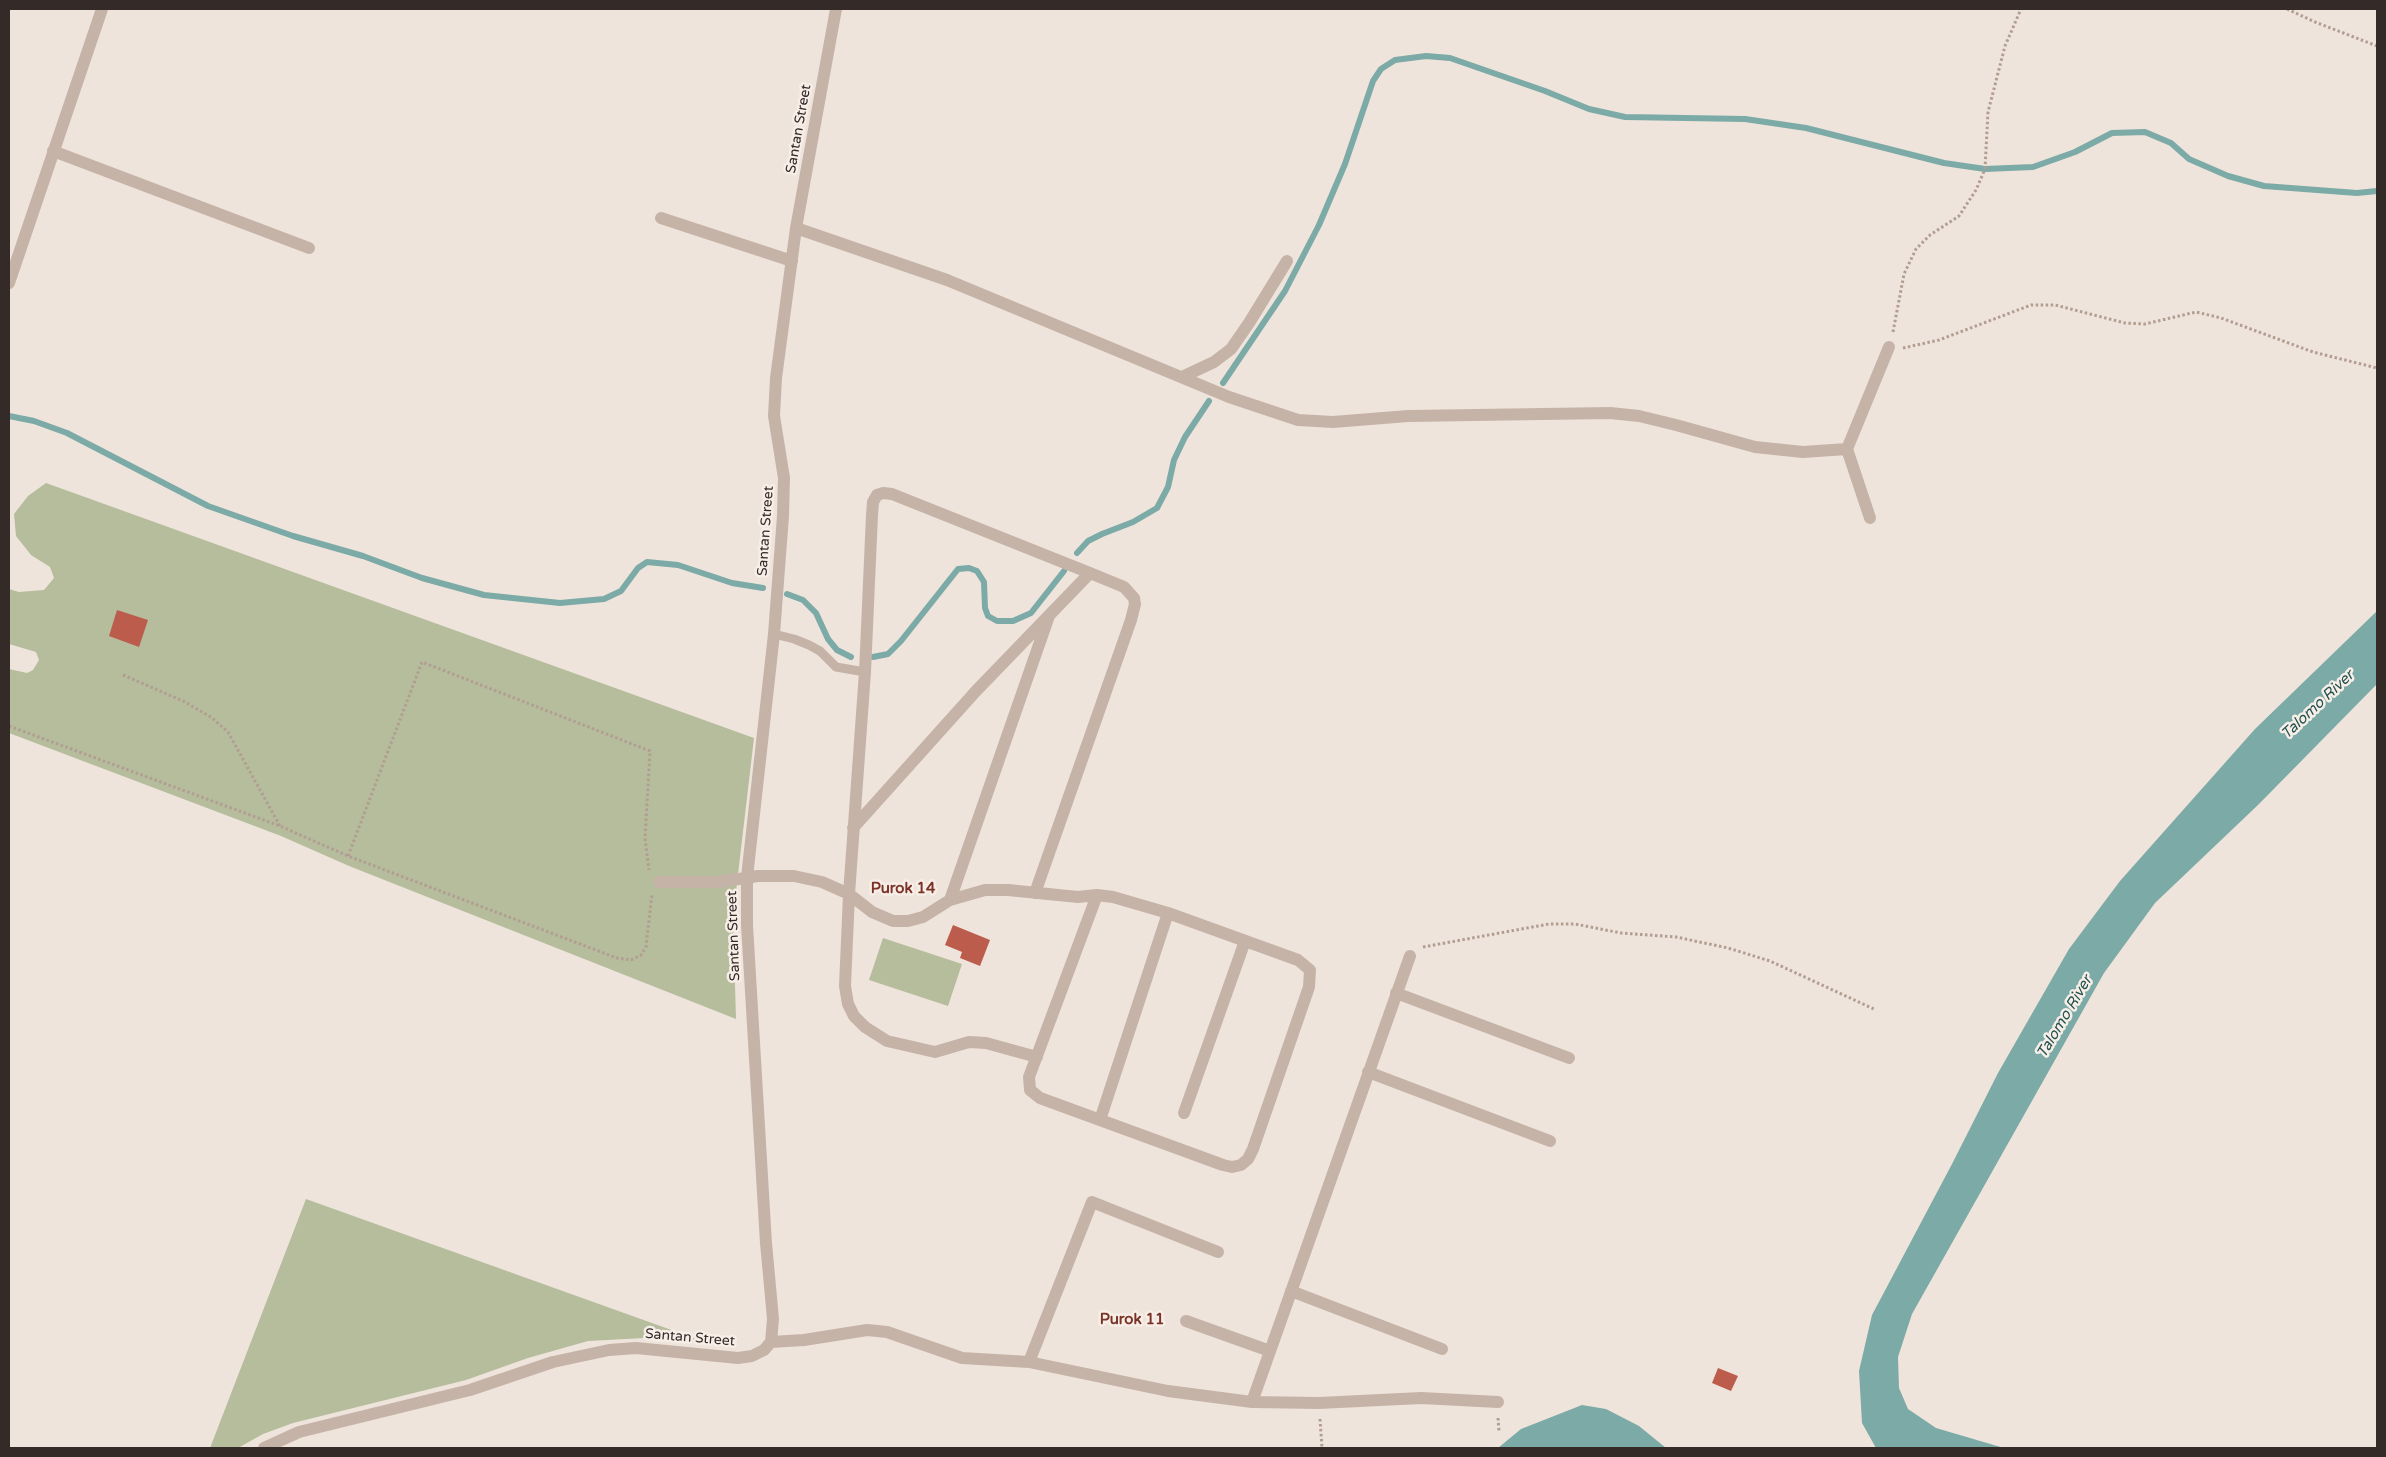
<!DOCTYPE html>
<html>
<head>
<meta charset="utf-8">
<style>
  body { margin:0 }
  #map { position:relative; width:2386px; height:1457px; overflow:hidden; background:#efe4db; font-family:"Varela Round",sans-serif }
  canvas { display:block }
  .frame { position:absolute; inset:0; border:10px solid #342a28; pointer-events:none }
</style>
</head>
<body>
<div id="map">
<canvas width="2386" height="1457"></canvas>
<div class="frame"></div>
</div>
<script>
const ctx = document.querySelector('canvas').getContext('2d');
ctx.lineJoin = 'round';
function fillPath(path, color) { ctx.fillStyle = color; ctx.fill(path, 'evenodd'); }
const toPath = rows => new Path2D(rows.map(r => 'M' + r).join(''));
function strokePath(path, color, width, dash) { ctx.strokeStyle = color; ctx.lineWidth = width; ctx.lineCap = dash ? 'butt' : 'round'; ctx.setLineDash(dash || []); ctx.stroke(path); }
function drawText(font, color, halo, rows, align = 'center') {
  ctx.font = font + ' "Varela Round",sans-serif'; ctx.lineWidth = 5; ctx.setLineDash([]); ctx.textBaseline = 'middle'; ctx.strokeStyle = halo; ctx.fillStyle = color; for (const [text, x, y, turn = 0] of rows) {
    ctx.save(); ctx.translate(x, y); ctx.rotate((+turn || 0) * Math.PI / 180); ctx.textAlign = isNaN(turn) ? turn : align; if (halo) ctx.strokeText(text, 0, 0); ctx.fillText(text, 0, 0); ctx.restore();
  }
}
const green = toPath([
  [46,483,754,738,733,917,736,1019,349,866,281,836,9,733,9,669,27,673,33,670,39,660,36,652,9,644,9,589,19,592,44,590,54,578,50,567,31,555,16,536,14,514,28,496],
  [883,938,962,964,948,1006,869,980],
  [306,1199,705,1342,645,1338,588,1341,528,1358,466,1380,293,1423,263,1434,238,1448,210,1448]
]);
const water = toPath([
  [2377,611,2377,684,2259,804,2155,903,2104,973,1912,1314,1898,1357,1899,1388,1908,1409,1936,1428,2004,1448,1876,1448,1862,1423,1859,1371,1872,1315,1952,1164,1998,1073,2069,949,2120,881,2255,729],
  [1582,1405,1606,1409,1639,1426,1666,1448,1498,1448,1521,1429]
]);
const stream = toPath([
  [1223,383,1285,291,1319,225,1345,164,1373,81,1381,69,1395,60,1426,56,1450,58,1545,91,1589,109,1625,117,1745,119,1806,128,1944,163,1985,169,2033,167,2075,152,2112,133,2145,132,2171,143,2189,159,2228,176,2264,186,2357,193,2377,191],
  [9,416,34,421,67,433,208,506,293,536,363,556,422,578,484,595,560,603,604,599,621,591,638,568,647,562,678,565,732,583,763,588],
  [1077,553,1088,541,1102,534,1133,522,1157,508,1168,487,1174,460,1185,437,1209,401],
  [787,594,803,600,816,613,828,639,837,650,851,657],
  [873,657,888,654,901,641,958,569,969,568,977,571,984,582,985,608,988,616,997,621,1013,621,1031,613,1064,571]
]);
const building = toPath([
  [117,610,148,620,139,647,109,636],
  [953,925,990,940,980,966,960,958,962,952,945,945],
  [1718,1368,1738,1376,1731,1391,1712,1383]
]);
const path = toPath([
  [2287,9,2315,22,2377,46],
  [1893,332,1904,274,1916,249,1930,235,1959,216,1976,190,1985,169,1988,112,2005,46,2021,9],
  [1903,348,1939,340,2031,305,2055,305,2125,323,2145,324,2196,312,2221,318,2313,352,2377,368],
  [123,675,185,702,211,717,228,732,280,826],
  [9,726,280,826,348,856,617,958,631,960,641,955,646,947,652,894],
  [348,856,422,662,650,751,645,838,649,870],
  [1423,947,1549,924,1575,924,1621,933,1676,937,1728,948,1770,961,1876,1010],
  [1498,1418,1499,1431],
  [1320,1419,1322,1448]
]);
const lane = toPath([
  [774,634,794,639,809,645,820,651,836,667,865,672]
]);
const street = toPath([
  [53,151,309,248],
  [661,218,792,261],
  [796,228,947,280,1229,397,1298,420,1333,422,1408,416,1610,413,1639,416,1676,425,1755,447,1803,452,1847,449],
  [9,283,102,9],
  [1182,377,1214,362,1231,349,1249,323,1287,261],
  [1870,518,1847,449,1889,347],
  [853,828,976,691,1090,573],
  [659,882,719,882,758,876,794,876,822,882,849,894,872,912,893,921,908,921,923,917,950,900,985,890,1008,890,1078,897,1097,895,1113,897,1168,913,1298,960,1310,970,1309,987,1253,1149,1248,1159,1241,1165,1232,1167,1223,1165,1040,1098,1030,1090,1029,1077,1097,895],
  [1035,893,1131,620,1135,604,1134,598,1124,587,1090,573,892,494,883,493,877,495,873,502,872,515,865,672,849,894,845,986,848,1004,854,1016,865,1027,887,1041,935,1052,969,1042,986,1043,1037,1057],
  [950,900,1049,616],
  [1396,993,1569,1058],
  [1368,1072,1550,1141],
  [1184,1113,1245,941],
  [1100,1120,1168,913],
  [1291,1291,1442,1349],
  [1186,1321,1270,1351],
  [771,1342,804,1340,867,1330,887,1332,962,1358,1029,1362,1168,1391,1252,1402,1319,1403,1421,1398,1498,1402],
  [1029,1362,1092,1202,1218,1252],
  [1252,1402,1410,956],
  [264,1448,299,1432,470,1390,553,1362,609,1350,636,1348,738,1358,752,1356,764,1350,771,1342,773,1319,766,1243,747,925,747,877,774,634,783,516,784,478,774,416,776,378,796,228,836,9]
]);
const streetNames = [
  ["Santan Street",799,129,-80],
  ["Santan Street",766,531,-86],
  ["Santan Street",734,936,-92],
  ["Santan Street",690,1338,5]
];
const waterNames = [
  ["Talomo River",2318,705,-43],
  ["Talomo River",2065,1017,-59]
];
const neighbourhoodNames = [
  ["Purok 14",903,889],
  ["Purok 11",1132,1320]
];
fillPath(green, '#b5bd9c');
fillPath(water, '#7caaa7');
strokePath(stream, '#7caaa7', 6);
fillPath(building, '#bc5c4d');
strokePath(path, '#b29d92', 3, [2.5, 2.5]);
strokePath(lane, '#c6b3a8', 9);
strokePath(street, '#c6b3a8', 12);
drawText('14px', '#342a28', '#f7eee7', streetNames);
drawText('italic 15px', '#215150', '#f7eee7', waterNames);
drawText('bold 15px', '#7c3327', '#f7eee7', neighbourhoodNames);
</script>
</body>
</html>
